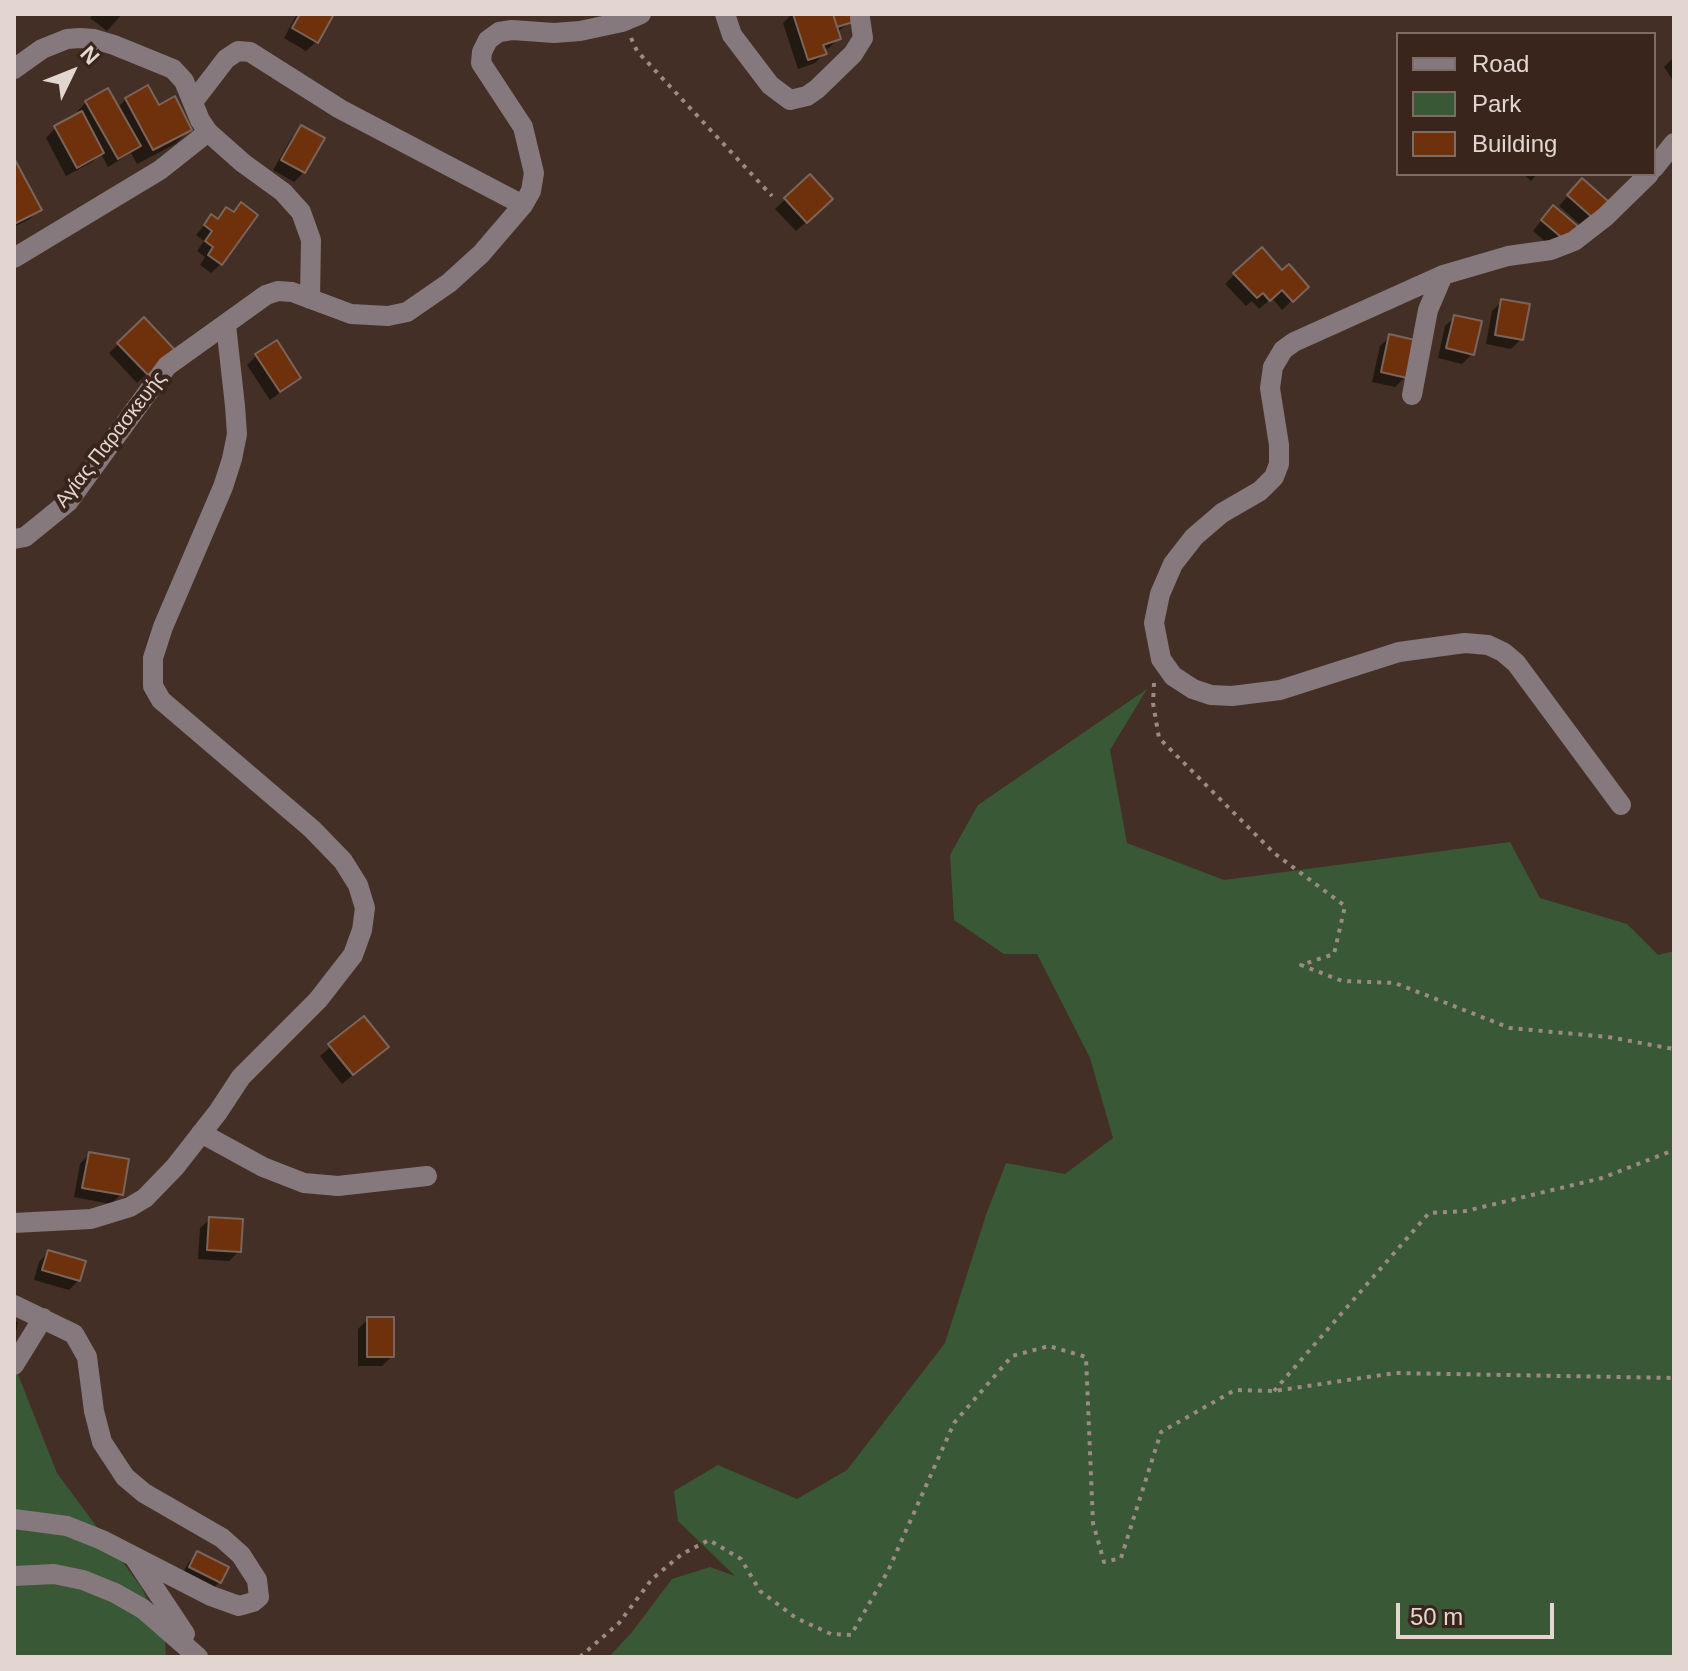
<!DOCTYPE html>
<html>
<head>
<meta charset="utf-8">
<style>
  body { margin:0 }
  #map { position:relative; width:1688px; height:1671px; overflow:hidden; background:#432f25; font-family:Arial,sans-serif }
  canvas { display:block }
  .frame { position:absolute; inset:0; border:16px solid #e3d6d0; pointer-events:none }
  .legend { position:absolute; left:1396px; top:32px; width:260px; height:144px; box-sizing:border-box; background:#39251c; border:2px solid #7d6c64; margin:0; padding:10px 14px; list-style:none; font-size:24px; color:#e3d6d0 }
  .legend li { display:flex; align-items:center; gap:16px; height:40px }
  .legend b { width:40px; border:2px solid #7d6c64 }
  .north { position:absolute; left:32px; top:32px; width:80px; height:80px; -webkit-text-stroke:6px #39251c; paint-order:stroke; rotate:47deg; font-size:22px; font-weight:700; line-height:32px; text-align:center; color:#e3d6d0 }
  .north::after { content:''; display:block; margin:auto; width:28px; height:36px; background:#e3d6d0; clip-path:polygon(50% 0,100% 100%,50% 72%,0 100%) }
  .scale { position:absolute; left:1396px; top:1603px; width:158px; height:36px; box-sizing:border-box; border:4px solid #e3d6d0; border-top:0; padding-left:10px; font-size:24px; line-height:28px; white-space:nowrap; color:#e3d6d0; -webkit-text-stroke:6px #39251c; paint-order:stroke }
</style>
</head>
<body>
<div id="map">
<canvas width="1688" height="1671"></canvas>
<div class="frame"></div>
<ul class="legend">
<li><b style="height:10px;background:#85797d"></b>Road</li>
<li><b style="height:22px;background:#385836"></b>Park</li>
<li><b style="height:22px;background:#6f310c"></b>Building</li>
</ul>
<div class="north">N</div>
<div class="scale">50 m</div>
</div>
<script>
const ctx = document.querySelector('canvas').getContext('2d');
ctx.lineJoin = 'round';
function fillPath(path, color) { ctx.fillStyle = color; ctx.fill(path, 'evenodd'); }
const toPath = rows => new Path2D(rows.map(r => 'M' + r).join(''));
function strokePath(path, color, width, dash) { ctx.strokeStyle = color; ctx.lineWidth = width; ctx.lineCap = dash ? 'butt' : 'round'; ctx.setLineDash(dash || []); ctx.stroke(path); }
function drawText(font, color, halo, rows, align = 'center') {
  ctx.font = font + ' Arial,sans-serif'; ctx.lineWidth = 8; ctx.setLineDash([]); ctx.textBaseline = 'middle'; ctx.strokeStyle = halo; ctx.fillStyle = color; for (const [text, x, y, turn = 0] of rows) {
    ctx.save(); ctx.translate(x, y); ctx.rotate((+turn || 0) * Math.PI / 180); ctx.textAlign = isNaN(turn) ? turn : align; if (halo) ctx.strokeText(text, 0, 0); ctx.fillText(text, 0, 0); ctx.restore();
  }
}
const green = toPath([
  [1147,689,1110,750,1127,843,1224,880,1510,842,1540,898,1627,924,1658,955,1674,951,1674,1657,609,1657,632,1632,672,1579,710,1567,735,1576,678,1521,674,1491,718,1465,797,1499,847,1470,945,1343,986,1215,1006,1163,1065,1174,1113,1138,1090,1058,1037,954,1004,954,954,920,950,855,978,805],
  [14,1372,17,1372,57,1473,142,1588,165,1638,166,1657,14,1657]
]);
const shadow = toPath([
  [93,14,122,14,107,31,90,18],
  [297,14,332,14,316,42,306,51,284,38],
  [792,14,861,14,837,32,839,38,829,48,823,50,824,54,815,63,798,69,783,23],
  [1674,57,1674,82,1664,67],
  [126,99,158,107,190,129,175,144,137,164,131,153,108,167,101,154,92,162,66,176,46,138,55,128,79,115,77,112,86,102,117,108],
  [302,127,304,172,294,182,273,170,292,137],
  [14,162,39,210,30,219,14,227],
  [1523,174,1537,174,1531,181],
  [810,176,821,209,796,231,775,209],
  [1572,191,1606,202,1583,227,1559,206],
  [241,205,221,264,211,273,200,265,205,257,197,251,204,241,196,235,211,217,216,220,226,210,232,214],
  [1544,217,1577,228,1556,251,1533,231],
  [1282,273,1306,287,1282,310,1272,298,1259,309,1252,301,1246,306,1225,284,1235,274],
  [1502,301,1521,339,1511,349,1486,344,1492,311],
  [1455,317,1472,354,1462,364,1438,358,1445,326],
  [144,320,173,350,137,383,109,353],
  [1390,337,1405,377,1395,387,1372,382,1380,346],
  [257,355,299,378,270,400,247,365],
  [364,1019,376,1056,342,1084,320,1056],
  [89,1154,121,1194,111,1204,74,1197,80,1164],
  [210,1219,239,1251,229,1261,198,1259,200,1228],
  [48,1252,79,1280,69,1290,34,1280,39,1262],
  [368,1319,392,1356,382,1366,358,1366,358,1329],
  [14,1321,18,1322,14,1343],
  [198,1553,219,1582,210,1592,181,1577,188,1563]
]);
const building = toPath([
  [300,14,334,14,318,43,292,28,300,14],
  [793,14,833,14,841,39,823,45,827,54,808,60,793,14],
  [833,14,857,14,853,22,837,27,833,14],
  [148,85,159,105,175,96,192,130,153,150,125,98,148,85],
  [108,88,141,146,118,159,85,101,108,88],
  [82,111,104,153,77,168,54,126,82,111],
  [301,125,325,138,305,173,281,160,301,125],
  [14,158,42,210,14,224,14,158],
  [810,174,833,199,807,223,784,198,810,174],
  [1582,178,1609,202,1594,219,1567,195,1582,178],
  [241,202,258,215,222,265,208,255,213,247,205,241,212,231,204,225,211,214,218,219,226,207,234,212,241,202],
  [1553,205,1580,228,1567,242,1541,220,1553,205],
  [1262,247,1282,270,1289,264,1309,287,1293,302,1282,290,1270,301,1263,293,1257,298,1233,273,1262,247],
  [1501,299,1530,304,1523,340,1495,335,1501,299],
  [1454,315,1482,321,1474,355,1446,348,1454,315],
  [144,317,175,350,148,375,117,343,144,317],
  [1389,334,1415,340,1407,378,1381,372,1389,334],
  [277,340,301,378,280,392,255,354,277,340],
  [364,1016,389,1047,353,1075,328,1044,364,1016],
  [89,1152,129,1159,123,1195,82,1188,89,1152],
  [209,1217,243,1219,241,1252,207,1250,209,1217],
  [48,1250,86,1261,80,1281,42,1270,48,1250],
  [367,1317,394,1317,394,1357,367,1357,367,1317],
  [197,1551,229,1567,221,1583,189,1567,197,1551]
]);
const path = toPath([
  [631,38,637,51,772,196],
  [1154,683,1153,703,1159,738,1274,853,1345,906,1334,954,1301,965,1342,981,1395,983,1510,1028,1608,1037,1674,1049],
  [1274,1391,1429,1213,1466,1211,1602,1178,1674,1150],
  [580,1657,619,1623,652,1579,682,1554,709,1540,741,1559,760,1591,796,1618,831,1634,851,1635,888,1571,954,1423,1012,1356,1049,1346,1086,1357,1093,1523,1104,1562,1121,1558,1161,1432,1235,1390,1274,1391,1395,1373,1674,1378]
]);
const minor = toPath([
  [725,14,732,35,770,85,790,100,807,96,817,89,853,54,863,38,860,18],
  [14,69,42,49,67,39,80,38,94,39,114,45,173,69,184,81,200,120,208,132,243,163,283,192,301,212,311,240,310,299],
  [193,102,226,59,238,51,250,52,340,109,523,205],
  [1654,168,1674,143],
  [14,258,160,170,208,132],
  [1412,395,1428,310,1443,275],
  [14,539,25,537,68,502,167,366,266,295,278,291,292,292,351,314,388,316,407,312,449,283,481,254,523,205,531,191,534,173,523,127,481,63,482,52,488,40,499,32,512,30,554,33,580,31,622,22,641,14],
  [1621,805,1516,663,1503,652,1488,645,1465,643,1399,652,1280,690,1232,696,1211,695,1193,689,1173,676,1161,659,1154,623,1160,594,1173,564,1194,537,1222,513,1260,491,1274,477,1279,464,1279,445,1270,388,1273,367,1283,350,1294,342,1443,275,1508,256,1551,250,1574,241,1605,217,1649,174],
  [201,1133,263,1167,304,1183,338,1186,427,1176],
  [14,1223,91,1219,130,1207,145,1198,175,1167,218,1112,241,1077,318,1000,353,955,362,930,365,908,358,885,343,861,312,829,161,700,153,686,153,658,163,627,223,487,232,459,237,434,235,406,226,325],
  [14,1305,74,1334,87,1357,94,1411,102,1442,125,1477,144,1493,222,1538,241,1555,257,1580,259,1597,253,1602,239,1606,211,1596,102,1540,67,1526,14,1519],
  [14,1365,43,1318],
  [134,1557,185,1634],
  [14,1576,54,1574,83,1580,115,1593,143,1609,198,1657]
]);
const streetNames = [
  ["Αγίας Παρασκευής",111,440,-52]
];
fillPath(green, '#385836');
fillPath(shadow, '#0007');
fillPath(building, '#6f310c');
strokePath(building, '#7b6459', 2);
strokePath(path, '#9b8b83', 4, [4, 6]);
strokePath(minor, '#85797d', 20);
drawText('20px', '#e3d6d0', '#39251c', streetNames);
</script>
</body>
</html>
